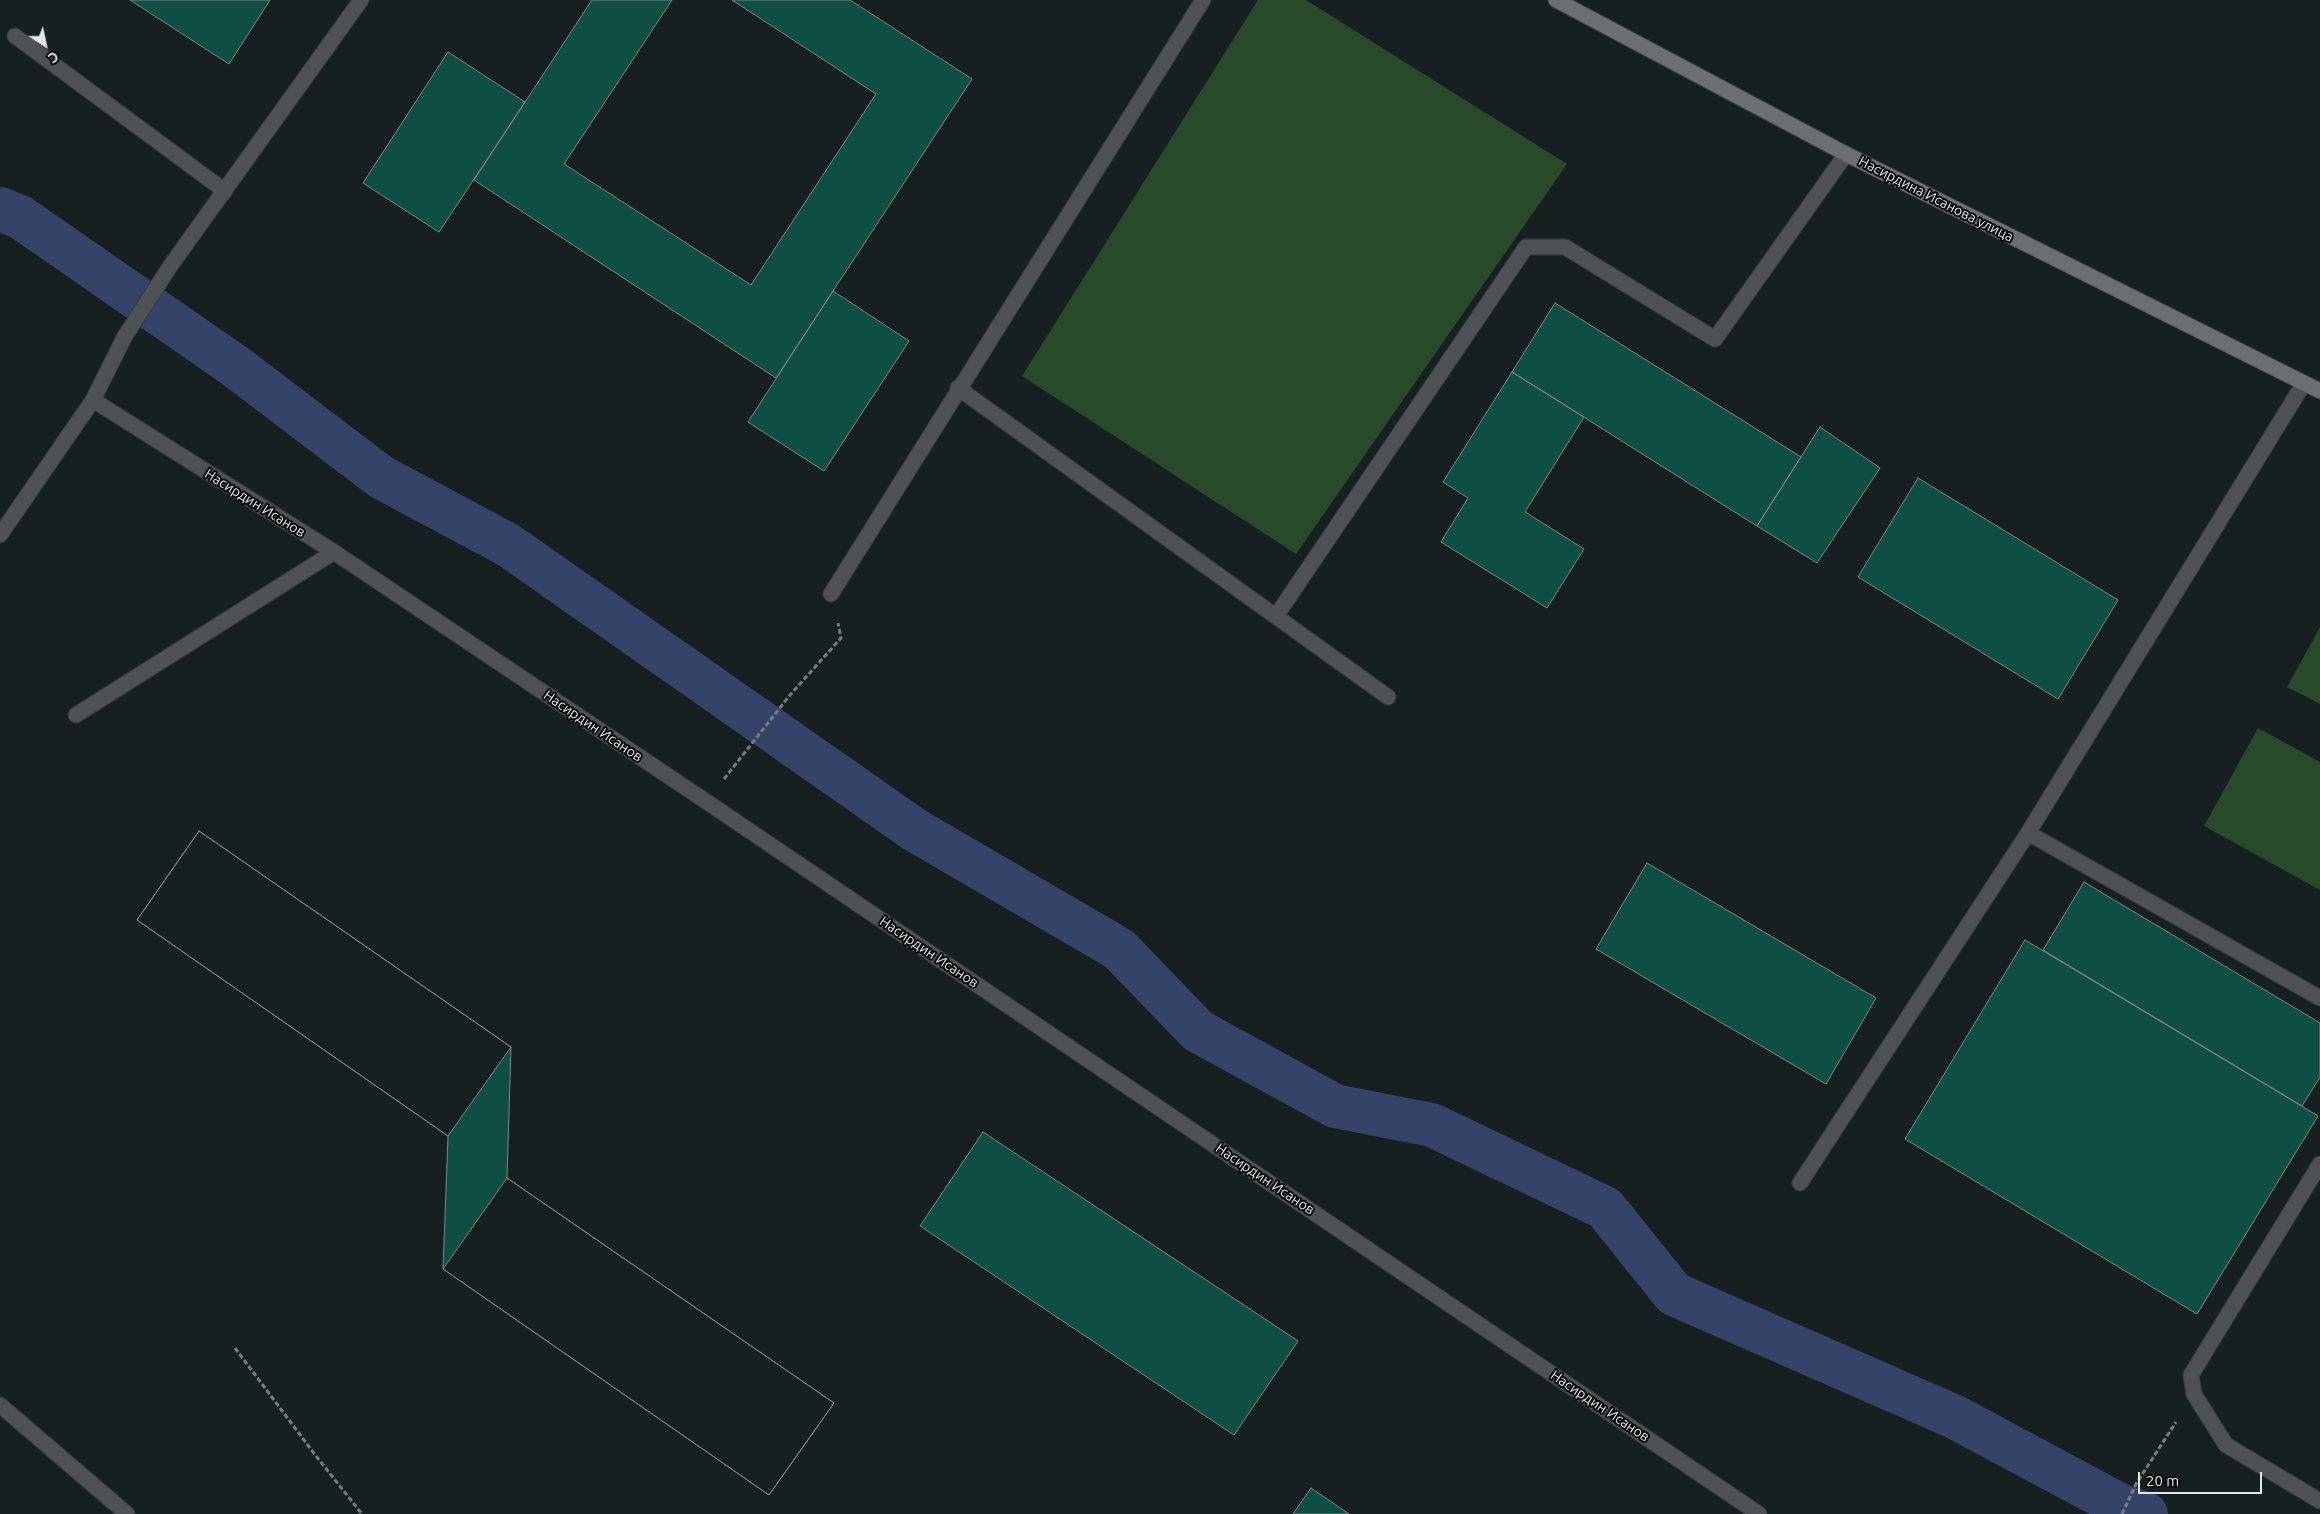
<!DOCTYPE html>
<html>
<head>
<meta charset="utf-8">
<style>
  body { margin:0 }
  #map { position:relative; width:2320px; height:1514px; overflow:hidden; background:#172021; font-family:Ubuntu,sans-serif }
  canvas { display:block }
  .north { position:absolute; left:20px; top:20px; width:50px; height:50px; -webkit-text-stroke:4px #06090a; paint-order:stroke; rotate:146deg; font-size:14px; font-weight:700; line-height:20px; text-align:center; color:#e0e6e7 }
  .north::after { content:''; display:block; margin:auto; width:18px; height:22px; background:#e0e6e7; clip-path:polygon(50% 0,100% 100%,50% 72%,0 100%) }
  .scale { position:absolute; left:2138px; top:1472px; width:124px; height:22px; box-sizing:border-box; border:2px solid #e0e6e7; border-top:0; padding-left:6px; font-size:15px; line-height:18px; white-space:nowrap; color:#e0e6e7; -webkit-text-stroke:4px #06090a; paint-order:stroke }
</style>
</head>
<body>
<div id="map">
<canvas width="2320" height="1514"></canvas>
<div class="north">С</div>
<div class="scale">20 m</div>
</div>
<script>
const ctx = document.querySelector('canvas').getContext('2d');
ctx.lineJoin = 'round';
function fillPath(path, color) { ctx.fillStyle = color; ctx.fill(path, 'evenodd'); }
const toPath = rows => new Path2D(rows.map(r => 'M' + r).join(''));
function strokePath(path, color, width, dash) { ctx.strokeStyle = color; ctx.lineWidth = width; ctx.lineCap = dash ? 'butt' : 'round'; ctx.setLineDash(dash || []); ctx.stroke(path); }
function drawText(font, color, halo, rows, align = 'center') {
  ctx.font = font + ' Ubuntu,sans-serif'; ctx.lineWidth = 4; ctx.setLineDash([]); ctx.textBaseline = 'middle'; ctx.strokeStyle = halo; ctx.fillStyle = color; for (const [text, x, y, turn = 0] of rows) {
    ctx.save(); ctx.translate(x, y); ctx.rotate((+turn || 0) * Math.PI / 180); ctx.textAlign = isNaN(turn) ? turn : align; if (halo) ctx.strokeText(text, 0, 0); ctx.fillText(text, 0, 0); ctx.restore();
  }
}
const green = toPath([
  [1258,0,1306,0,1567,164,1296,554,1022,376],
  [2320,627,2320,704,2287,687],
  [2258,728,2320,762,2320,890,2204,826]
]);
const canal = toPath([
  [0,209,20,217,235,366,381,477,508,545,915,830,1119,949,1198,1031,1335,1106,1432,1125,1605,1208,1674,1294,1955,1417,2121,1506,2146,1514]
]);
const building = toPath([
  [130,0,270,0,229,64,130,0],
  [592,0,672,0,564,164,751,285,876,94,732,0,850,0,972,79,776,378,474,180,592,0],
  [448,52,525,102,439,232,363,183,448,52],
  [833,291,909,341,824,471,748,422,833,291],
  [1555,303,1801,457,1757,526,1512,372,1555,303],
  [1512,372,1584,417,1525,512,1584,549,1547,608,1441,542,1468,498,1443,482,1512,372],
  [1820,427,1880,468,1817,563,1757,526,1820,427],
  [1918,478,2118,600,2058,699,1858,577,1918,478],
  [199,831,511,1047,448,1136,137,920,199,831],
  [199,831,511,1047,507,1178,834,1403,769,1495,443,1269,448,1136,137,920,199,831],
  [1647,863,1876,998,1826,1084,1596,949,1647,863],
  [2084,882,2320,1023,2320,1077,2302,1106,2043,950,2084,882],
  [2025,940,2318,1116,2197,1314,1905,1139,2025,940],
  [983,1132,1298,1341,1234,1435,920,1226,983,1132],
  [507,1178,834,1403,769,1495,443,1269,507,1178],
  [1311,1488,1349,1514,1293,1514,1311,1488]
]);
const path = toPath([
  [724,779,790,695,841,638,838,623],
  [235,1348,316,1456,362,1514],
  [2122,1514,2136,1484,2176,1422]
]);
const lane = toPath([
  [15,36,225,191],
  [958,388,1388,697],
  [0,535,93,400,125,336,171,265,361,0],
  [831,594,1203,0],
  [1276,616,1526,247,1565,247,1715,339,1846,154],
  [2028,833,2320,998],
  [2320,1164,2191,1375,2194,1394,2226,1445,2320,1501],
  [1800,1183,2028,833,2304,383],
  [0,1405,127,1514]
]);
const street = toPath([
  [93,400,334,552,707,802,1759,1514],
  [76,715,334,552]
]);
const secondary = toPath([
  [1556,0,1846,154,2320,391]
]);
const streetNames = [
  ["Насирдина Исанова улица",1936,199,27],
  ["Насирдин Исанов",255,503,32],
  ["Насирдин Исанов",593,726,34],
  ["Насирдин Исанов",929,952,34],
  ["Насирдин Исанов",1265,1179,34],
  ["Насирдин Исанов",1600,1406,34]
];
fillPath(green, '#28492a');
strokePath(canal, '#354368', 44);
fillPath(building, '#0f4e42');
strokePath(building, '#7d8885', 1);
strokePath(lane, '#333c3d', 17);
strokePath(street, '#333c3d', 17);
strokePath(secondary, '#333c3d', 17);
strokePath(path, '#757d7e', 3, [5, 2.5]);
strokePath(lane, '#4e5254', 15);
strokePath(street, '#4e5254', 15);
strokePath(secondary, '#696f72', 15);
drawText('14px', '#e0e6e7', '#06090a', streetNames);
</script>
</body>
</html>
